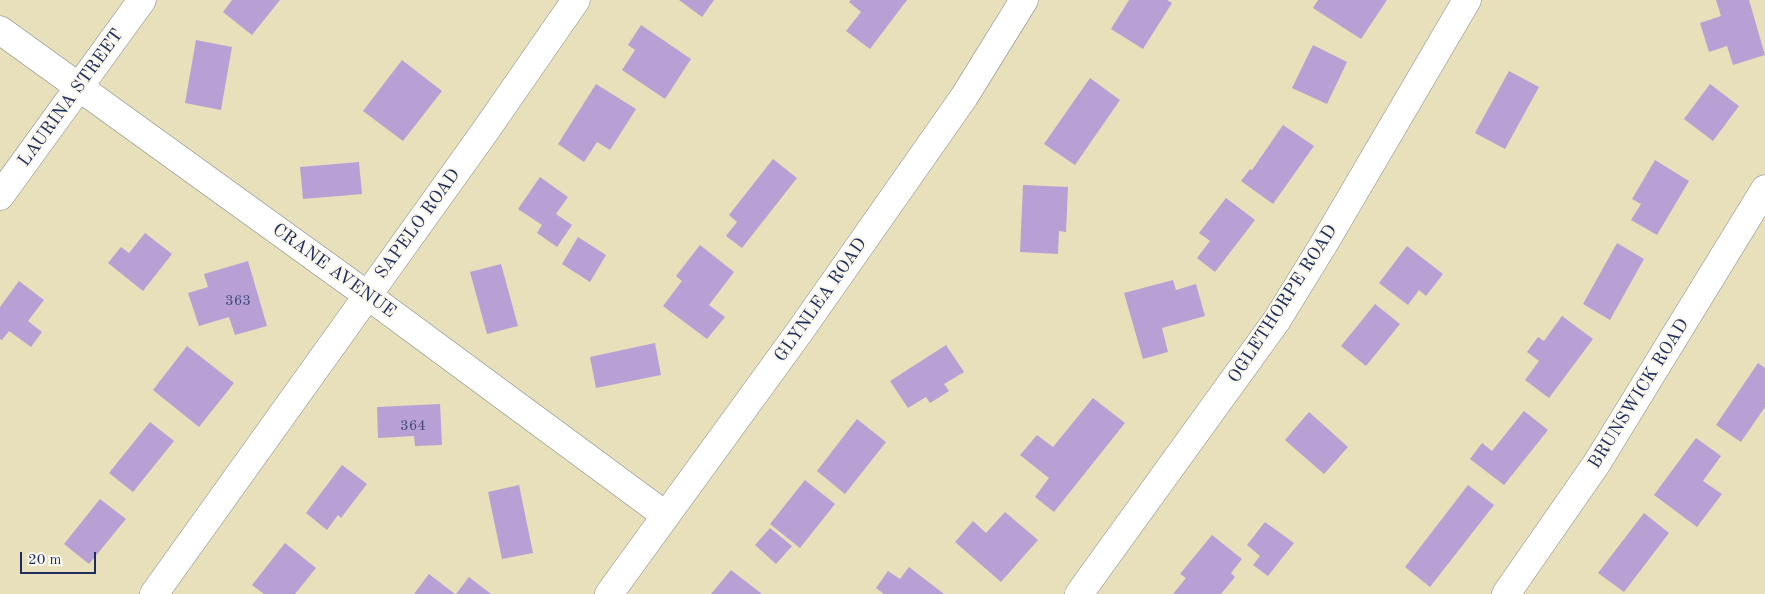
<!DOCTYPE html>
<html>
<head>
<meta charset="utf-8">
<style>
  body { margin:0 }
  #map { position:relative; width:1765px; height:594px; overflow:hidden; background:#e7e0ba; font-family:"Old Standard TT",serif }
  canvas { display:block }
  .scale { position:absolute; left:20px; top:552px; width:76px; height:22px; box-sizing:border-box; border:2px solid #1b2f5e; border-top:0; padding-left:6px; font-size:15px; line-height:18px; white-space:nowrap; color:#1b2f5e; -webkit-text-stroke:4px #fbf7ec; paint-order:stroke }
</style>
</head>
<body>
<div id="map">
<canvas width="1765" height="594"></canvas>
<div class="scale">20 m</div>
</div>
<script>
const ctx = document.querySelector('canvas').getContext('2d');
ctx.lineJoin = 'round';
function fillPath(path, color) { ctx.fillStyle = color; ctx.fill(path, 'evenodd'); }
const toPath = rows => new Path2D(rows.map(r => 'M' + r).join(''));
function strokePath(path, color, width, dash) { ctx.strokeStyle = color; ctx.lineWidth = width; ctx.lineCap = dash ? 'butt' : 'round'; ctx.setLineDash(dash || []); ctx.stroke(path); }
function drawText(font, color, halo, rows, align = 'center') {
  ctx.font = font + ' "Old Standard TT",serif'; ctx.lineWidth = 4; ctx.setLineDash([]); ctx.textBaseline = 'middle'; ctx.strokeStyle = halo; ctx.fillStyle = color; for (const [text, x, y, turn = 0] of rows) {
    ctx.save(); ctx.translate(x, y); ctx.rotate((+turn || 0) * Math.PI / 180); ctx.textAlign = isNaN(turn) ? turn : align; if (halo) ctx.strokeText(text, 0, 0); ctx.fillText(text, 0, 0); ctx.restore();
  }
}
const building = toPath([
  [232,0,280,0,252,35,223,12],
  [679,0,714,0,702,17],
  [851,0,907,0,870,49,846,31,861,12,849,2],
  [1129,0,1167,0,1172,3,1143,49,1111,29],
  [1318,0,1387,0,1361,39,1313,8],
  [1716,0,1749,0,1765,55,1733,65,1727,46,1709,52,1700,23,1721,16],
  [641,25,691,59,665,99,622,70,635,50,628,45],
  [196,40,232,47,221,110,185,103],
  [1313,45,1347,62,1327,104,1292,88],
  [402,60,442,91,403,141,363,111],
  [1509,71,1539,87,1505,149,1475,133],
  [1090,78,1120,100,1075,165,1044,144],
  [596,84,636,109,610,150,597,142,584,162,558,144],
  [1710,84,1739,106,1713,141,1684,119],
  [1283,125,1314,146,1273,204,1241,181,1250,169,1252,170],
  [773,159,797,178,742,248,726,236,737,222,729,215],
  [1655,160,1689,181,1657,235,1631,220,1641,204,1632,199],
  [359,162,362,194,303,199,300,167],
  [540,177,568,197,556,214,572,225,557,247,537,233,542,225,518,209],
  [1023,185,1068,187,1066,232,1059,231,1058,254,1020,252],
  [1226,198,1255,220,1215,272,1197,258,1210,241,1199,233],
  [145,233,172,254,143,291,108,263,121,247,129,253],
  [578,237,606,255,590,282,562,264],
  [1617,243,1644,259,1610,320,1583,304],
  [700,245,734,272,709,305,725,317,707,339,663,306,682,281,676,276],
  [1407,246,1443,274,1426,296,1419,290,1408,305,1379,283],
  [248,261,267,326,235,335,229,317,199,326,188,293,208,287,204,274],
  [501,264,518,326,487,334,470,272],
  [1173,280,1176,290,1196,284,1205,316,1162,328,1168,352,1143,359,1124,293],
  [19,281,44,300,28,321,42,332,31,347,9,331,2,340,0,339,0,307],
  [1375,304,1400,324,1366,366,1341,346],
  [1562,316,1593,339,1549,398,1525,380,1539,361,1527,352,1538,337,1544,341],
  [655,343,661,375,596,388,590,357],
  [946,345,964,372,944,384,949,391,930,403,926,397,908,408,890,381],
  [187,346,234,383,199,427,153,390],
  [1758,363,1765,368,1765,407,1741,442,1716,425],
  [1093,398,1125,423,1054,512,1035,497,1049,478,1020,455,1037,435,1053,447],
  [440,404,442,445,415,446,414,436,378,438,377,407],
  [1524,411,1548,430,1504,485,1470,459,1482,443,1492,451],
  [1309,412,1348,447,1324,474,1285,440],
  [857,419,886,442,845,494,817,471],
  [150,422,174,441,133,492,109,473],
  [1696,438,1721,456,1703,481,1722,494,1697,527,1654,495],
  [342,465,367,484,341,518,338,515,327,530,306,513],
  [805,480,835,504,800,548,770,524],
  [519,485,533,553,502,559,488,492],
  [1468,485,1494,505,1430,587,1405,567],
  [100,499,126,519,89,564,64,544],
  [1005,512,1038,540,1001,582,955,542,973,521,986,533],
  [1644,513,1669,533,1624,592,1598,573],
  [1265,522,1294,543,1268,576,1253,565,1260,556,1247,545],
  [770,528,792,546,776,564,755,545],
  [1212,535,1242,559,1231,573,1235,577,1221,594,1173,594,1186,578,1180,574],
  [285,543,316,568,295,594,264,594,252,585],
  [909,567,944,594,884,594,876,588,888,571,900,579],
  [731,570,762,594,711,594],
  [429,574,455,594,414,594],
  [469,577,491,594,456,594]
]);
const minor = toPath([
  [0,30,367,295,665,515],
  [0,196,142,0],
  [154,594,486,130,576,0],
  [609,594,800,331,964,97,1024,0],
  [1079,594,1277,320,1325,242,1467,0],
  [1506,594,1597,463,1765,189]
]);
const numberNames = [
  ["363",238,301],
  ["364",413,426]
];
const streetNames = [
  ["LAURINA STREET",71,98,-54],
  ["SAPELO ROAD",418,224,-54],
  ["CRANE AVENUE",334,271,36],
  ["GLYNLEA ROAD",821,300,-55],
  ["OGLETHORPE ROAD",1283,304,-57],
  ["BRUNSWICK ROAD",1639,394,-58]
];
fillPath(building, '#b8a0d4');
strokePath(minor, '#81888c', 29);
strokePath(minor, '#fff', 28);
drawText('15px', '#424b7c', null, numberNames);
drawText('18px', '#1b2f5e', '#fbf7ec', streetNames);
</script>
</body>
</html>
